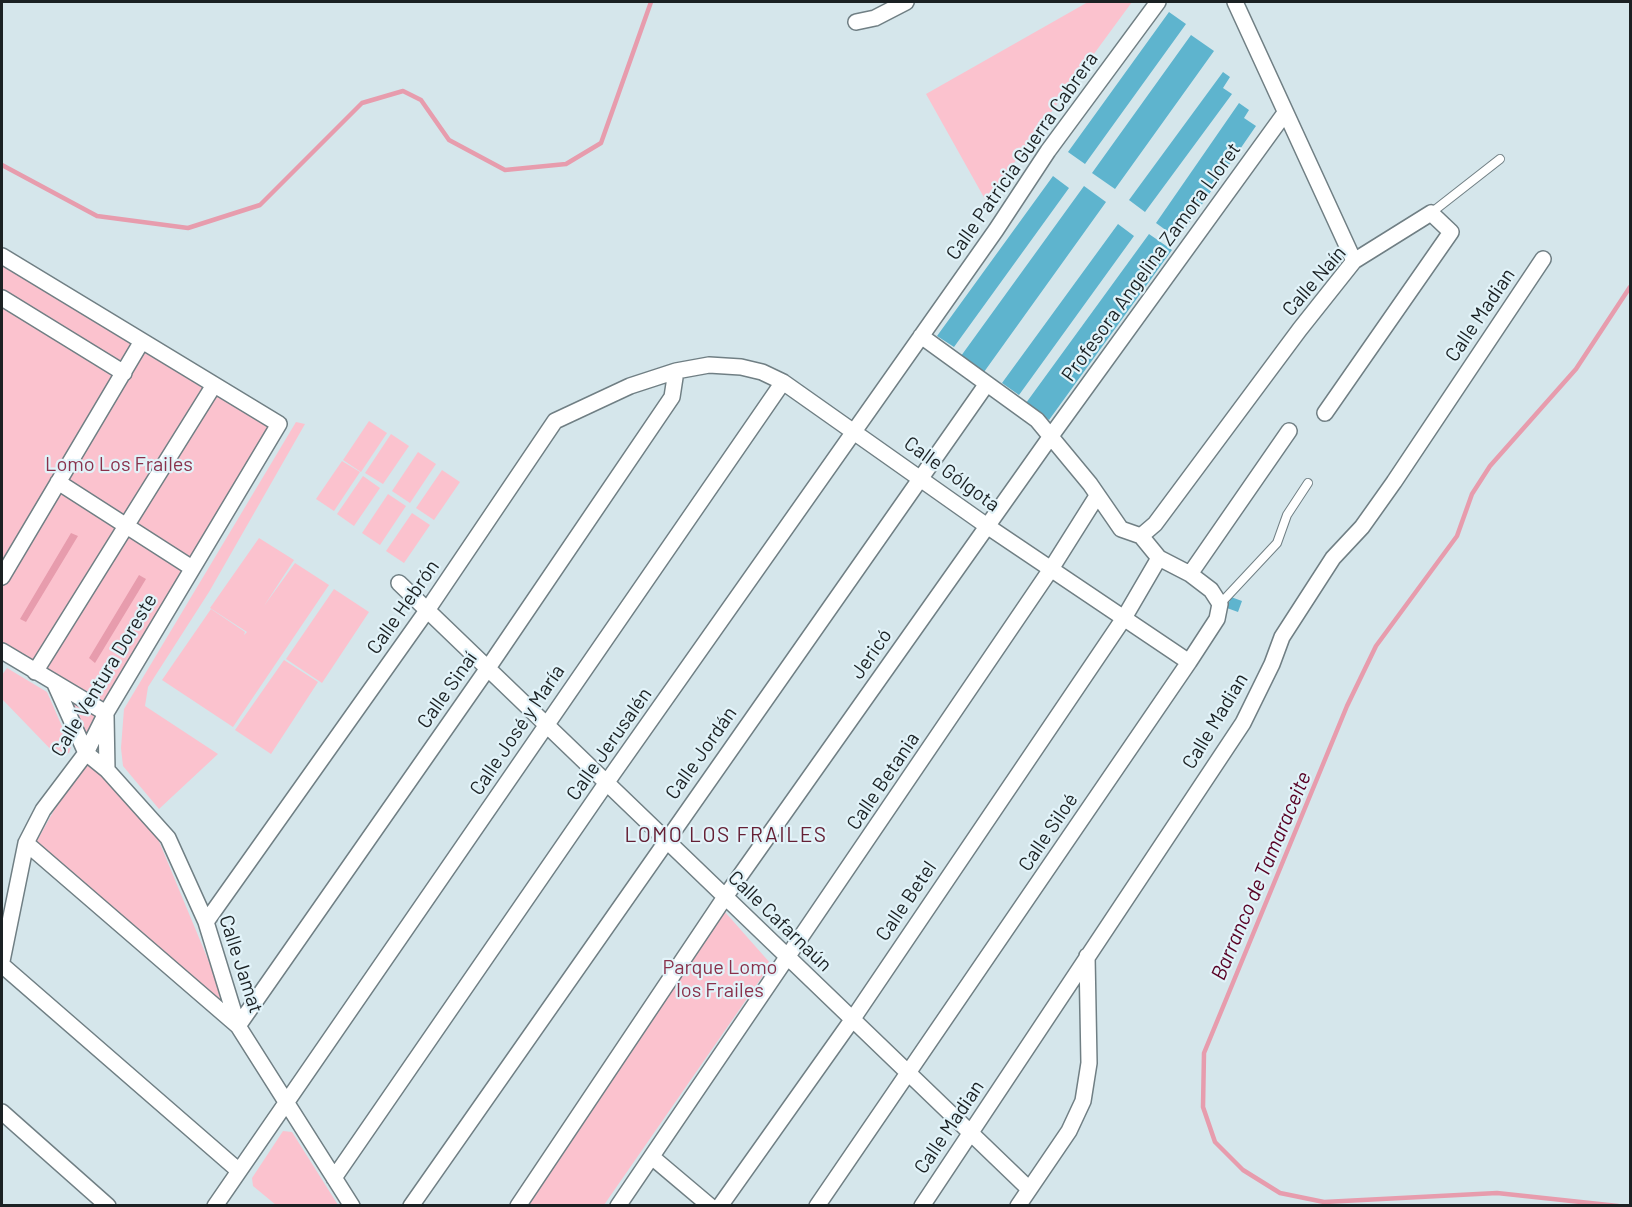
<!DOCTYPE html>
<html>
<head>
<meta charset="utf-8">
<style>
  body { margin:0 }
  #map { position:relative; width:1632px; height:1207px; overflow:hidden; background:#d5e6eb; font-family:Barlow,sans-serif }
  canvas { display:block }
  .frame { position:absolute; inset:0; border:3px solid #1b2123; pointer-events:none }
</style>
</head>
<body>
<div id="map">
<canvas width="1632" height="1207"></canvas>
<div class="frame"></div>
</div>
<script>
const ctx = document.querySelector('canvas').getContext('2d');
ctx.lineJoin = 'round';
function fillPath(path, color) { ctx.fillStyle = color; ctx.fill(path, 'evenodd'); }
const toPath = rows => new Path2D(rows.map(r => 'M' + r).join(''));
function strokePath(path, color, width, dash) { ctx.strokeStyle = color; ctx.lineWidth = width; ctx.lineCap = dash ? 'butt' : 'round'; ctx.setLineDash(dash || []); ctx.stroke(path); }
function drawText(font, color, halo, rows, align = 'center') {
  ctx.font = font + ' Barlow,sans-serif'; ctx.lineWidth = 4.5; ctx.setLineDash([]); ctx.textBaseline = 'middle'; ctx.strokeStyle = halo; ctx.fillStyle = color; for (const [text, x, y, turn = 0] of rows) {
    ctx.save(); ctx.translate(x, y); ctx.rotate((+turn || 0) * Math.PI / 180); ctx.textAlign = isNaN(turn) ? turn : align; if (halo) ctx.strokeText(text, 0, 0); ctx.fillText(text, 0, 0); ctx.restore();
  }
}
const green = toPath([
  [1088,2,1132,2,986,201,926,94],
  [2,256,279,424,86,753,156,834,231,1015,34,846,86,753,55,684,2,651],
  [369,421,387,433,361,472,343,460],
  [296,422,305,424,209,592,148,687,145,706,218,754,159,809,123,766,121,748,124,709],
  [391,434,409,446,383,484,365,473],
  [418,452,436,464,410,503,392,491],
  [342,461,360,472,334,511,316,499],
  [442,470,460,482,434,520,416,508],
  [363,476,380,488,354,526,337,514],
  [388,494,406,506,380,545,362,533],
  [412,513,430,525,404,563,386,551],
  [259,538,294,560,264,606,295,563,329,585,233,727,162,680,211,609,245,632,244,635,247,632,210,608],
  [334,589,369,612,322,683,286,659],
  [284,660,318,682,271,754,235,730],
  [7,668,47,692,71,747,69,753,57,756,2,699,2,675],
  [725,912,771,964,604,1205,528,1205],
  [283,1131,292,1132,338,1205,276,1205,253,1186,252,1178]
]);
const water = toPath([
  [71,533,78,536,26,622,20,619],
  [139,575,146,579,95,663,89,658]
]);
const stream = toPath([
  [2,165,97,216,188,228,260,205,362,103,403,91,421,100,449,140,505,170,566,164,601,143,651,2],
  [1618,1206,1497,1193,1324,1202,1280,1193,1243,1170,1215,1142,1203,1107,1204,1053,1347,706,1376,646,1457,536,1472,494,1490,466,1576,369,1630,287]
]);
const building = toPath([
  [1169,12,1186,24,1085,164,1068,152],
  [1191,35,1214,51,1115,189,1092,173],
  [1223,72,1230,77,1223,88,1232,94,1145,212,1129,200],
  [1239,103,1249,110,1244,118,1256,126,1178,239,1156,223],
  [1053,176,1069,188,954,347,937,336],
  [1084,186,1106,202,984,372,961,356],
  [1118,224,1134,236,1019,395,1002,383],
  [1149,234,1172,250,1049,420,1026,403],
  [1231,597,1242,601,1238,612,1227,608]
]);
const lane = toPath([
  [1431,213,1500,159],
  [1220,604,1277,543,1287,515,1308,483]
]);
const street = toPath([
  [1235,2,1354,261],
  [856,22,875,18,906,2],
  [2,256,279,424,106,713,86,753,43,810,26,843,2,961],
  [2,298,124,373],
  [58,482,192,568],
  [1141,536,1155,524,1300,329,1354,261,1431,213,1451,232,1325,413],
  [1190,574,1289,431],
  [2,577,142,341],
  [399,583,1029,1189],
  [2,651,106,713],
  [35,672,214,385],
  [55,684,86,753,107,770,168,838,206,922,238,1026,352,1206],
  [106,716,107,770],
  [26,843,238,1026,488,668,672,397,676,371],
  [206,922,428,609,555,421,630,386,676,371,709,365,741,367,762,372,783,382,987,526,1189,662],
  [2,965,239,1171],
  [2,1112,108,1206],
  [652,1157,710,1206],
  [334,1178,607,782,996,230,1048,151,1158,2],
  [215,1206,783,382],
  [411,1206,986,385],
  [518,1206,725,897,1051,436,1285,113],
  [618,1206,1051,569,1097,496],
  [720,1206,852,1020,1124,618,1159,558],
  [817,1206,1189,662,1217,619,1220,604,1211,590,1190,574,1159,558,1141,536,1121,529,1090,484,1037,420,921,336],
  [922,1206,1243,723,1272,664,1282,637,1333,558,1362,527,1394,482,1543,259],
  [1018,1206,1069,1131,1083,1101,1089,1063,1087,956]
]);
const streetNames = [
  ["Calle Patricia Guerra Cabrera",1022,156,-55],
  ["Profesora Angelina Zamora Lloret",1151,262,-54],
  ["Calle Naín",1314,281,-49],
  ["Calle Madian",1480,315,-56],
  ["Calle Gólgota",952,474,36],
  ["Calle Hebrón",403,607,-55],
  ["Jericó",871,654,-55],
  ["Calle Ventura Doreste",104,675,-59],
  ["Calle Sinaí",447,690,-55],
  ["Calle Madian",1215,721,-59],
  ["Calle José y María",517,730,-56],
  ["Calle Jerusalén",609,744,-55],
  ["Calle Jordán",701,753,-55],
  ["Calle Betania",883,781,-56],
  ["Calle Siloé",1048,832,-56],
  ["Calle Betel",906,901,-56],
  ["Calle Cafarnaún",780,921,44],
  ["Calle Jamat",241,964,72],
  ["Calle Madian",949,1127,-56]
];
const parkNames = [
  ["Lomo Los Frailes",119,464],
  ["Parque Lomo",720,967],
  ["los Frailes",720,990]
];
const neighbourhoodNames = [
  ["LOMO LOS FRAILES",726,835]
];
const waterNames = [
  ["Barranco de Tamaraceite",1261,876,-67]
];
fillPath(green, '#fbc2ce');
fillPath(water, '#e79cad');
strokePath(stream, '#e79cad', 4.5);
fillPath(building, '#5eb4ce');
strokePath(lane, '#707f84', 10);
strokePath(street, '#707f84', 18);
strokePath(lane, '#fff', 8);
strokePath(street, '#fff', 15);
drawText('20px', '#1b2123', '#e2f3f9', streetNames);
drawText('20px', '#89314b', '#e2f3f9', parkNames);
ctx.letterSpacing = '1.5px';
drawText('21px', '#652035', '#e2f3f9', neighbourhoodNames);
ctx.letterSpacing = '0px';
drawText('italic 21px', '#580024', '#e2f3f9', waterNames);
</script>
</body>
</html>
